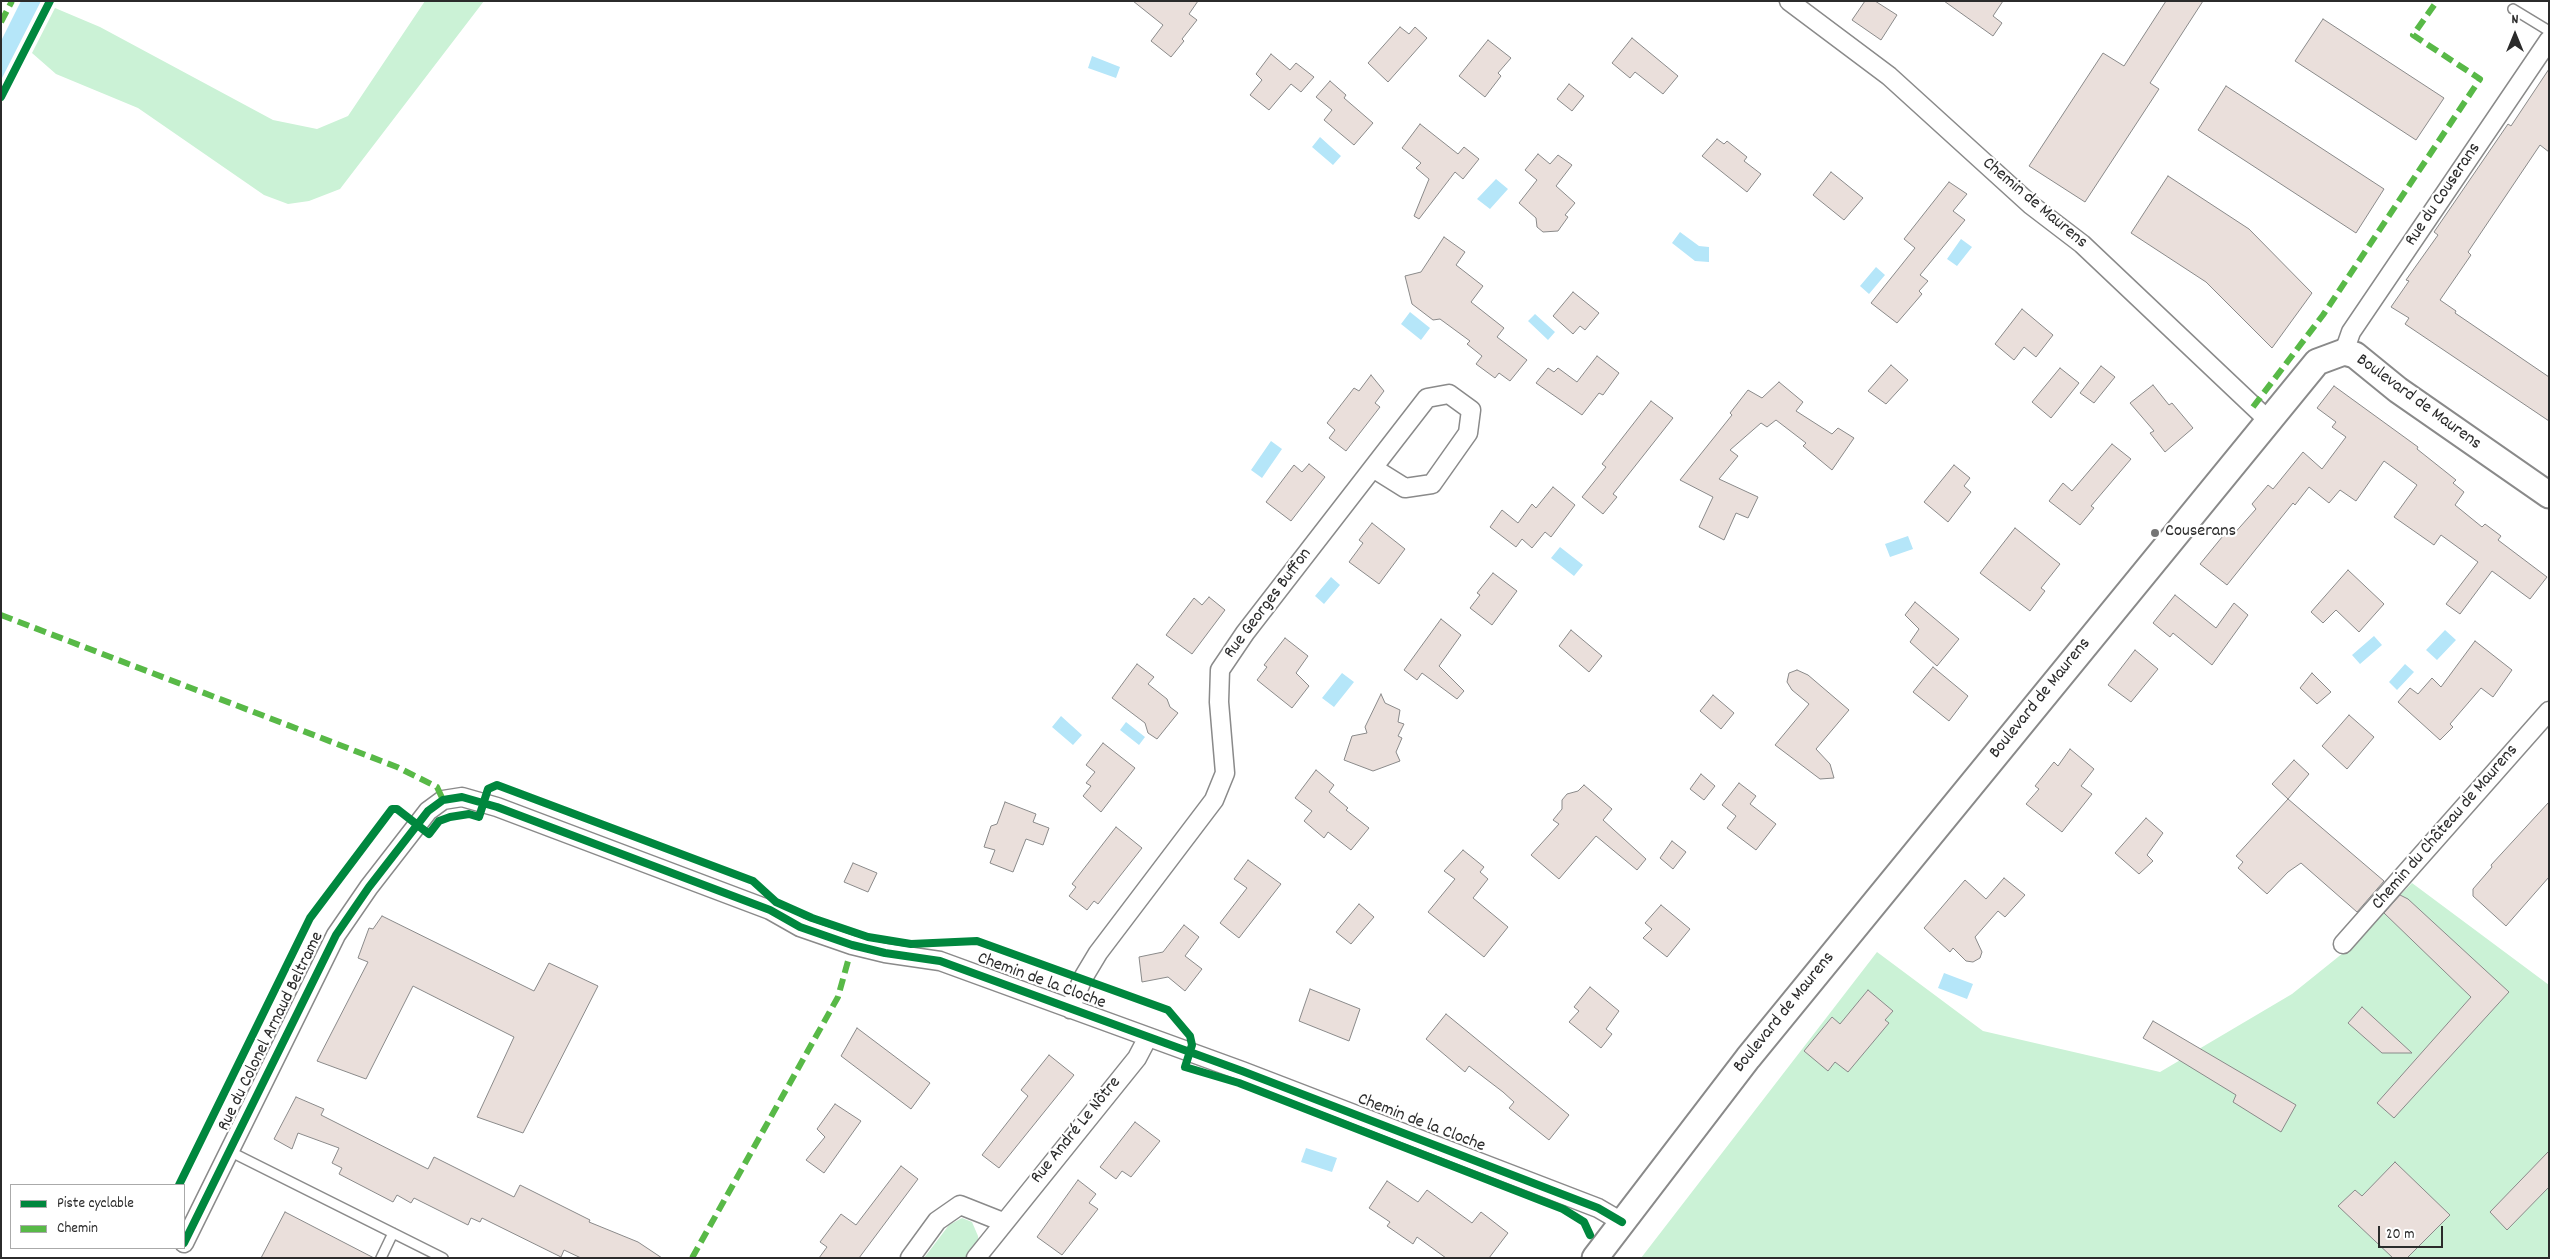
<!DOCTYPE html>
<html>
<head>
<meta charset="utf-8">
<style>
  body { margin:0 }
  #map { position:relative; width:2550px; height:1259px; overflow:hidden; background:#fff; font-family:Dekko,sans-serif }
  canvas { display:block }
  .frame { position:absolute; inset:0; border:2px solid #2b2b2b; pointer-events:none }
  .legend { position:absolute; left:10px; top:1184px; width:175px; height:65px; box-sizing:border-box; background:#fff; border:1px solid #aaa; margin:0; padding:6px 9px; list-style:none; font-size:15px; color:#2b2b2b }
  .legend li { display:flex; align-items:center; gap:10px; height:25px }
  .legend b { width:25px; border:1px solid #aaa }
  .north { position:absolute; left:2490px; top:10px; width:50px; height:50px; -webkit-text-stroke:4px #fff; paint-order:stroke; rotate:0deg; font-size:14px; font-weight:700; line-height:20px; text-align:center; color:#2b2b2b }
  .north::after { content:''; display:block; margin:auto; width:18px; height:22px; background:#2b2b2b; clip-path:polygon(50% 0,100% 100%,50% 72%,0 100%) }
  .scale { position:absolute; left:2378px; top:1226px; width:65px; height:22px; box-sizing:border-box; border:2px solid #2b2b2b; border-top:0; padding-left:6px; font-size:15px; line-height:18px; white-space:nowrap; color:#2b2b2b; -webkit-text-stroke:4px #fff; paint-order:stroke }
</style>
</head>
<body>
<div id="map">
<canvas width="2550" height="1259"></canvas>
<div class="frame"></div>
<ul class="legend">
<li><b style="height:6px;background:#00873e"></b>Piste cyclable</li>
<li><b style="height:6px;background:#58b947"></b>Chemin</li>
</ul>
<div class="north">N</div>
<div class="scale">20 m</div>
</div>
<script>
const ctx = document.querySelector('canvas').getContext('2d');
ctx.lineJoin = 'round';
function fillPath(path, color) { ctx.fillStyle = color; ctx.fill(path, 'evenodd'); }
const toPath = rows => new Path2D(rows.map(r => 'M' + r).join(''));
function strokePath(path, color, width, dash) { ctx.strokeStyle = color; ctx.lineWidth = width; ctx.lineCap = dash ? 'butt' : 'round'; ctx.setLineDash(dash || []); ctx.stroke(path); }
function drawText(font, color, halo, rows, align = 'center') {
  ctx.font = font + ' Dekko,sans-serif'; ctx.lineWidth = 4.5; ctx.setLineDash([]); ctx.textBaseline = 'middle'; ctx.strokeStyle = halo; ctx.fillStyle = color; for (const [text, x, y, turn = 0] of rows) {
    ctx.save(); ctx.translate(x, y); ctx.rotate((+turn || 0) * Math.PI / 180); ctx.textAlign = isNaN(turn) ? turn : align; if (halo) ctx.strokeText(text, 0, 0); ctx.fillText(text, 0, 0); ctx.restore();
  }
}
const green = toPath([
  [425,1,484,1,340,189,309,201,288,204,264,195,138,108,56,74,32,53,55,8,100,27,273,120,317,129,348,116],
  [2412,883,2549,985,2549,1258,1641,1258,1877,952,1983,1031,2160,1072,2292,994,2343,953],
  [962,1218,972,1222,978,1236,979,1246,969,1258,924,1258,949,1225]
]);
const water = toPath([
  [21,1,41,1,1,80,1,41],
  [1092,56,1120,67,1116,78,1088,68],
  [1320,137,1341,156,1333,165,1312,147],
  [1496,179,1508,189,1490,209,1477,199],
  [1680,232,1699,246,1709,247,1709,262,1695,261,1672,243],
  [1961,239,1972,247,1957,266,1947,259],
  [1876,267,1885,275,1869,294,1860,286],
  [1410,312,1430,328,1421,340,1401,324],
  [1535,314,1555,332,1548,340,1528,321],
  [1271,441,1282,449,1262,478,1251,470],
  [1908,536,1913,549,1890,557,1885,544],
  [1560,547,1583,565,1574,576,1551,558],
  [1331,577,1340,585,1324,604,1315,596],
  [2445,630,2456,640,2437,660,2426,650],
  [2374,636,2382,645,2360,664,2352,655],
  [2405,664,2414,672,2397,690,2389,682],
  [1342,673,1354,682,1334,707,1322,698],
  [1061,716,1082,735,1073,745,1052,727],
  [1126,722,1145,737,1139,745,1120,730],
  [1944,973,1973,984,1967,999,1938,988],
  [1306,1148,1337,1158,1332,1172,1301,1162]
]);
const building = toPath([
  [1133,1,1198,1,1189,14,1197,20,1182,39,1184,41,1171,57,1151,41,1163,25,1133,1],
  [1865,1,1875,1,1897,15,1881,40,1852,20,1865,1],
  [1944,1,2003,1,1993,16,2002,23,1993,36,1944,1],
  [2166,1,2203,1,2150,83,2159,89,2085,202,2029,166,2103,53,2124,66,2166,1],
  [2323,19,2444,98,2416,140,2295,61,2323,19],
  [1400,27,1409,34,1415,27,1427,38,1388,82,1368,63,1400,27],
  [1632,38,1678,76,1663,94,1635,72,1630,78,1612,63,1632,38],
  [1488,40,1511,58,1498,73,1501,76,1485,97,1459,76,1488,40],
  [1271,54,1290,70,1296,63,1314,77,1301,92,1291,84,1269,110,1250,95,1262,80,1256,74,1271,54],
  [2549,69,2549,152,2540,145,2468,252,2471,255,2440,300,2456,311,2455,313,2549,377,2549,421,2405,324,2409,318,2391,307,2409,281,2406,280,2438,235,2434,232,2508,124,2511,126,2549,69],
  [1330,81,1346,95,1344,98,1373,123,1354,145,1324,120,1332,110,1316,97,1330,81],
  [1569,84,1584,96,1572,111,1557,99,1569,84],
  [2226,86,2384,189,2356,233,2198,130,2226,86],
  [1420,124,1458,154,1464,147,1479,159,1463,179,1455,172,1419,219,1414,216,1429,179,1416,168,1421,163,1402,148,1420,124],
  [1717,139,1724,144,1727,141,1747,157,1744,161,1761,174,1747,192,1702,156,1717,139],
  [1538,154,1550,164,1558,155,1572,165,1556,186,1575,203,1565,215,1568,217,1558,231,1543,232,1537,227,1536,218,1519,203,1537,180,1525,170,1538,154],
  [1831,172,1863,198,1844,220,1813,195,1831,172],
  [2168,176,2249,229,2312,293,2272,348,2206,282,2131,233,2168,176],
  [1949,182,1967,194,1953,211,1965,220,1920,275,1928,281,1919,291,1922,294,1897,323,1871,303,1915,248,1904,239,1949,182],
  [1444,237,1465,252,1456,265,1483,286,1471,302,1504,328,1497,337,1527,360,1510,381,1499,373,1495,378,1476,364,1482,356,1467,344,1470,341,1440,319,1433,320,1412,304,1405,276,1421,272,1444,237],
  [1573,292,1599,313,1585,330,1580,326,1573,334,1553,316,1573,292],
  [2022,309,2053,335,2036,357,2024,347,2014,360,1995,344,2022,309],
  [1597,356,1619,373,1603,395,1599,393,1582,415,1536,383,1548,368,1554,372,1558,368,1577,382,1597,356],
  [1891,365,1908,380,1886,404,1868,391,1891,365],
  [2101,366,2115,377,2094,403,2080,393,2101,366],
  [2060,368,2079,383,2051,418,2032,402,2060,368],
  [1371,375,1384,391,1375,403,1380,407,1346,451,1329,438,1335,430,1327,423,1354,388,1359,391,1371,375],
  [1779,382,1803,402,1796,411,1832,434,1838,428,1854,438,1832,470,1803,446,1806,443,1776,420,1767,427,1761,423,1730,450,1738,456,1719,479,1758,497,1748,518,1736,513,1724,540,1699,527,1713,497,1680,480,1732,415,1730,413,1748,390,1762,398,1779,382],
  [2153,385,2169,405,2172,403,2193,428,2165,452,2150,433,2154,431,2130,403,2153,385],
  [2334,386,2418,447,2417,449,2456,480,2453,483,2464,492,2455,505,2482,527,2485,524,2501,536,2498,540,2547,577,2530,599,2492,571,2460,614,2446,604,2478,562,2441,535,2434,545,2394,517,2417,485,2384,461,2356,501,2340,490,2329,503,2309,487,2295,505,2293,503,2227,585,2200,564,2227,531,2232,536,2256,509,2252,504,2268,485,2273,489,2303,452,2322,469,2346,437,2332,427,2336,422,2317,408,2334,386],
  [1651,401,1673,418,1613,494,1617,497,1603,514,1582,497,1606,467,1602,464,1651,401],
  [2112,444,2131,459,2091,506,2094,508,2080,525,2049,501,2063,483,2072,491,2112,444],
  [1309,464,1325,477,1291,521,1266,502,1294,465,1302,472,1309,464],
  [1954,465,1970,478,1964,486,1971,492,1948,522,1924,502,1954,465],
  [1553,487,1575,505,1551,537,1545,532,1532,548,1522,539,1516,547,1490,527,1502,510,1518,523,1532,504,1536,508,1553,487],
  [1372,523,1405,549,1379,584,1349,562,1363,543,1359,540,1372,523],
  [2015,528,2060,564,2041,588,2045,591,2030,611,1980,573,2015,528],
  [2348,570,2384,604,2359,632,2336,610,2323,623,2311,612,2348,570],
  [1493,573,1517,591,1492,625,1470,608,1480,595,1477,593,1493,573],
  [2175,595,2216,628,2234,603,2248,615,2212,665,2173,633,2170,637,2153,623,2175,595],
  [1209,597,1225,610,1192,654,1166,635,1194,598,1202,605,1209,597],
  [1915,602,1959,639,1937,666,1910,642,1919,629,1905,615,1915,602],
  [1441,619,1461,635,1439,666,1464,691,1457,699,1422,673,1417,680,1404,670,1441,619],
  [1571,630,1602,656,1589,672,1559,646,1571,630],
  [1285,638,1308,656,1296,673,1309,686,1292,708,1257,680,1267,667,1264,665,1285,638],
  [2475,641,2512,670,2493,697,2481,688,2450,724,2453,727,2440,740,2398,702,2410,688,2418,694,2432,678,2441,687,2475,641],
  [2135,650,2158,669,2131,702,2108,685,2135,650],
  [1137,664,1154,677,1148,684,1167,699,1170,707,1178,713,1157,739,1148,733,1145,723,1112,698,1137,664],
  [1933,667,1968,696,1949,721,1913,692,1933,667],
  [1797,670,1808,675,1849,710,1816,749,1830,764,1834,778,1820,779,1775,745,1809,704,1792,690,1787,682,1789,673,1797,670],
  [2312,673,2331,692,2317,704,2300,688,2312,673],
  [1381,694,1385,703,1400,710,1398,722,1404,724,1398,736,1402,738,1396,752,1400,761,1373,771,1344,760,1352,736,1367,733,1365,727,1381,694],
  [1713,695,1734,713,1721,729,1700,711,1713,695],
  [2349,715,2374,737,2347,769,2322,746,2349,715],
  [1103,743,1135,768,1101,812,1083,796,1091,786,1086,783,1095,772,1086,765,1103,743],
  [2070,749,2094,769,2081,786,2092,794,2062,832,2026,804,2039,789,2035,786,2054,762,2058,766,2070,749],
  [2294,760,2309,774,2288,799,2272,784,2294,760],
  [1316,770,1334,785,1329,792,1348,808,1346,810,1369,828,1351,850,1328,832,1324,838,1304,821,1312,811,1295,798,1316,770],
  [1701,774,1715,786,1704,800,1690,789,1701,774],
  [1739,783,1756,796,1750,804,1776,824,1756,850,1727,828,1736,816,1722,805,1739,783],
  [1584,785,1612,809,1603,820,1646,859,1637,870,1596,836,1559,879,1531,855,1559,824,1553,820,1562,809,1562,800,1567,794,1578,791,1584,785],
  [2288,799,2384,881,2357,912,2301,863,2288,872,2267,894,2238,868,2243,862,2236,856,2288,799],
  [1005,802,1036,814,1033,822,1049,828,1043,845,1026,839,1013,872,990,863,995,850,984,847,991,826,997,824,1005,802],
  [2549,802,2549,877,2506,926,2473,896,2473,889,2492,867,2491,865,2549,802],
  [2146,818,2163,833,2147,855,2153,861,2139,874,2115,853,2146,818],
  [1116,827,1142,848,1098,904,1094,901,1087,910,1069,896,1076,887,1072,884,1116,827],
  [1672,841,1686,852,1673,869,1660,858,1672,841],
  [1463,850,1484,867,1480,872,1488,879,1473,898,1508,927,1484,957,1428,912,1455,879,1444,871,1463,850],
  [1248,860,1281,884,1239,938,1220,923,1247,888,1234,879,1248,860],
  [853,863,877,873,868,892,844,882,853,863],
  [2004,878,2025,895,2005,917,1998,911,1975,937,1982,952,1980,958,1973,962,1966,961,1953,948,1950,952,1924,928,1965,880,1986,899,2004,878],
  [2400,895,2408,899,2509,992,2394,1118,2377,1103,2471,997,2384,913,2400,895],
  [1359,904,1374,917,1351,944,1336,932,1359,904],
  [1661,905,1690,929,1667,957,1643,938,1652,929,1645,923,1661,905],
  [382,916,534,991,549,963,598,986,523,1133,477,1117,514,1037,413,986,366,1079,317,1061,368,962,358,958,369,928,373,929,382,916],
  [1184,925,1199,937,1185,956,1202,969,1185,991,1168,977,1142,982,1139,957,1163,952,1184,925],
  [1590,987,1619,1011,1606,1029,1612,1034,1601,1048,1569,1022,1579,1011,1574,1007,1590,987],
  [1310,989,1360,1009,1349,1041,1299,1021,1310,989],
  [1868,990,1893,1011,1885,1020,1889,1023,1848,1072,1835,1062,1828,1071,1804,1051,1832,1017,1840,1024,1868,990],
  [2362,1007,2412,1053,2382,1053,2348,1023,2362,1007],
  [1446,1014,1569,1115,1549,1140,1509,1108,1514,1102,1503,1092,1469,1066,1465,1072,1426,1039,1446,1014],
  [2153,1021,2296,1105,2281,1132,2233,1102,2236,1095,2143,1038,2153,1021],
  [857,1028,930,1083,911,1109,841,1056,857,1028],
  [1049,1055,1074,1075,999,1168,982,1155,1028,1096,1021,1090,1049,1055],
  [296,1097,324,1109,321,1115,428,1169,434,1157,514,1197,520,1185,590,1220,589,1222,638,1242,662,1258,581,1258,564,1250,561,1257,482,1218,480,1222,471,1218,468,1225,414,1198,411,1203,397,1195,393,1202,339,1174,342,1168,332,1163,339,1148,298,1133,292,1149,274,1139,296,1097],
  [835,1104,861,1121,824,1173,806,1160,825,1137,817,1129,835,1104],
  [1135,1122,1160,1141,1131,1177,1122,1171,1116,1179,1100,1167,1135,1122],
  [2549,1151,2549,1187,2507,1230,2490,1212,2549,1151],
  [2395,1162,2450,1215,2407,1258,2393,1258,2338,1206,2355,1190,2362,1196,2395,1162],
  [901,1166,918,1179,859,1258,819,1258,827,1247,820,1242,841,1214,856,1225,901,1166],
  [1078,1180,1096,1194,1089,1203,1098,1209,1062,1255,1037,1237,1078,1180],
  [1387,1181,1418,1202,1427,1190,1472,1223,1481,1212,1508,1233,1489,1258,1446,1258,1417,1237,1413,1244,1387,1226,1390,1222,1369,1208,1387,1181],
  [285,1212,374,1258,261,1258,285,1212]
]);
const lane = toPath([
  [2513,9,2549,31],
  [229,1151,443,1258],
  [381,1258,393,1233]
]);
const street = toPath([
  [1789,1,1889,76,2031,205,2082,244,2268,420],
  [2344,352,2351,332,2549,40],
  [2343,944,2549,711],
  [1070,1009,1083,978,1098,953,1214,800,1225,773,1219,702,1220,670,1245,633,1427,398,1449,394,1471,410,1468,433,1432,484,1405,488,1373,468],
  [184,1243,336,935,369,887,428,811,443,800,462,797,497,807,770,910,800,927,852,945,885,953,940,961,1242,1071,1598,1208,1622,1222],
  [910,1258,937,1221,960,1205,1003,1222],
  [976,1258,1137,1058,1148,1037]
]);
const secondary = toPath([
  [1595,1258,1748,1058,2317,362,2344,352,2355,355,2398,390,2549,495]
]);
const quiet = toPath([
  [1,22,12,1],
  [2253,407,2323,315,2480,79,2413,35,2437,1],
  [1,615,397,767,437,787,443,800],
  [692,1258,838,997,848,961]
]);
const cycleway = toPath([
  [1,97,50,1],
  [179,1185,310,918,392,809,397,809,429,834,439,821,450,817,469,814,479,817,488,789,497,785,753,881,776,902,812,918,868,937,911,944,977,941,1168,1010,1190,1036,1192,1045,1185,1067,1239,1083,1563,1209,1584,1222,1590,1235],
  [184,1243,336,935,369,887,428,811,443,800,462,797,497,807,770,910,800,927,852,945,885,953,940,961,1242,1071,1598,1208,1622,1222]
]);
const markers = [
  [2155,533,5,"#757575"]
];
const streetNames = [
  ["Rue du Couserans",2444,195,-56],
  ["Chemin de Maurens",2034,204,40],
  ["Boulevard de Maurens",2418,403,36],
  ["Rue Georges Buffon",1269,604,-53],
  ["Boulevard de Maurens",2041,699,-51],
  ["Chemin du Château de Maurens",2446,828,-49],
  ["Chemin de la Cloche",1041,982,20],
  ["Boulevard de Maurens",1785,1013,-51],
  ["Rue du Colonel Arnaud Beltrame",272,1032,-64],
  ["Chemin de la Cloche",1421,1124,21],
  ["Rue André Le Nôtre",1077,1131,-51]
];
const poiNames = [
  ["Couserans",2165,533]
];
fillPath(green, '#cbf2d6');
fillPath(water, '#b5e6f9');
fillPath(building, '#eadfdb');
strokePath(building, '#8a8a8a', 1);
strokePath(lane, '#8a8a8a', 12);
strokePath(street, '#8a8a8a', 21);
strokePath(secondary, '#8a8a8a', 29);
strokePath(lane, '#fff', 9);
strokePath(street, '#fff', 18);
strokePath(secondary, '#fff', 25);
strokePath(quiet, '#58b947', 6, [12, 6]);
strokePath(cycleway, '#00873e', 8);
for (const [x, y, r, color] of markers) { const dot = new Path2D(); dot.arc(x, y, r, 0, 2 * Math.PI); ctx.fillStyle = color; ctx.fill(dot); strokePath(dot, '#fff', 2); }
drawText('18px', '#2b2b2b', '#fff', streetNames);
drawText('18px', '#2b2b2b', '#fff', poiNames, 'left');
</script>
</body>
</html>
